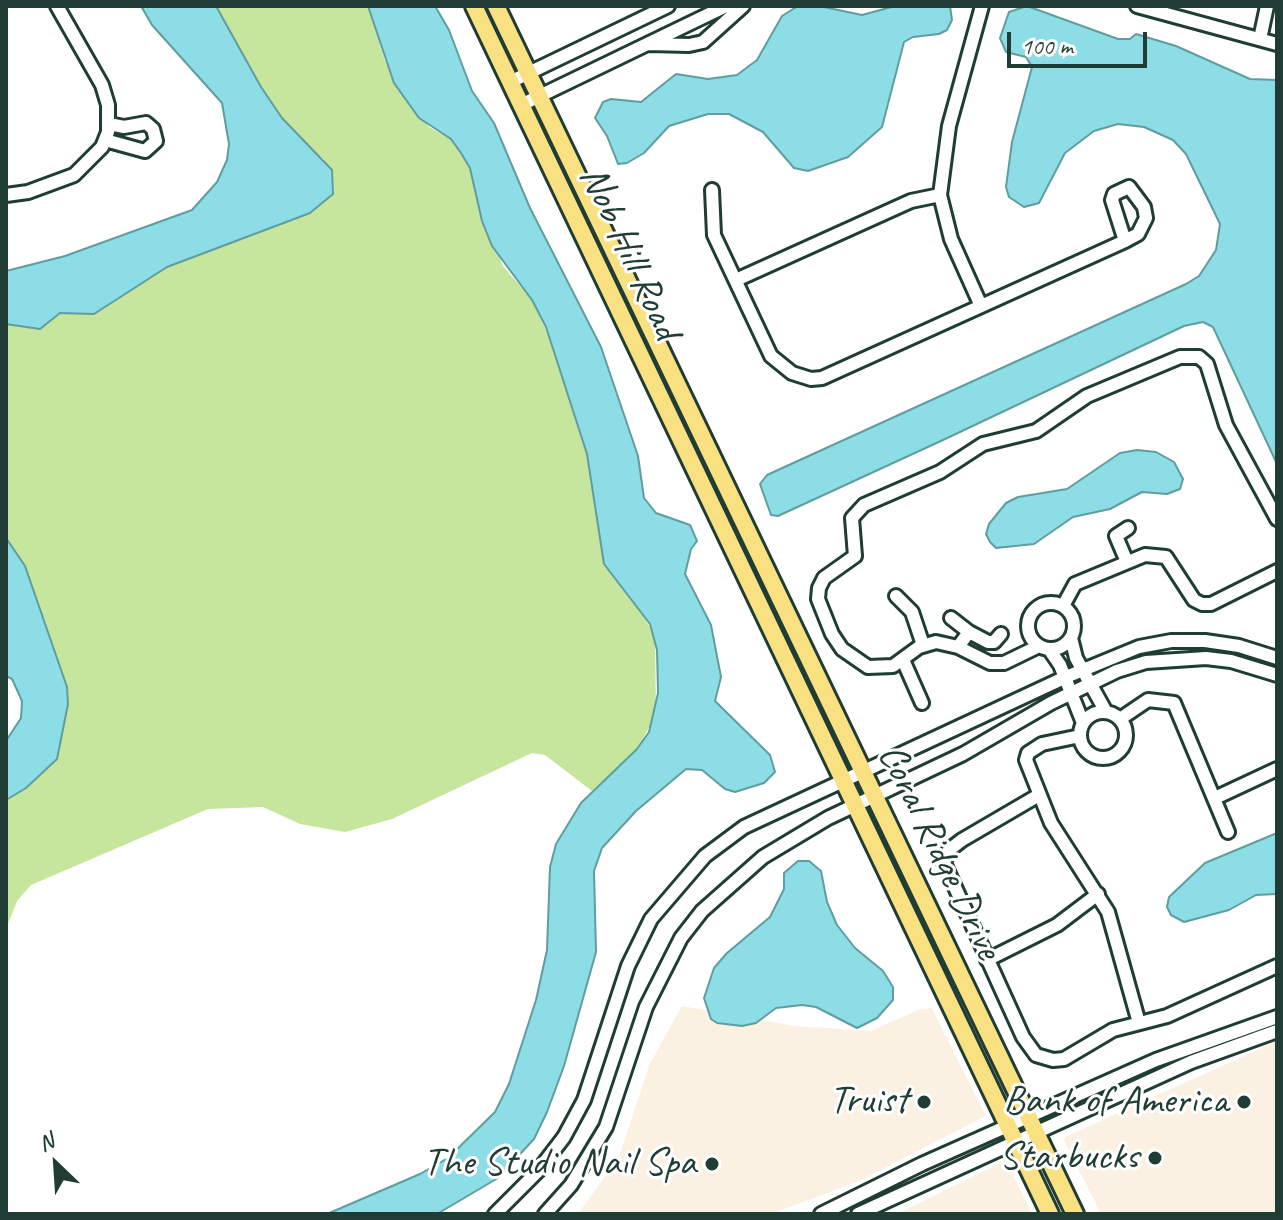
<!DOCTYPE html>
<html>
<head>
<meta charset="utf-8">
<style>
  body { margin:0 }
  #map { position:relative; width:1283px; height:1220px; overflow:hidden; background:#fff; font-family:Caveat,sans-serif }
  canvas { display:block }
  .frame { position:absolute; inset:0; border:8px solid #1f3d34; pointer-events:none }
  .north { position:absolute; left:16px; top:1124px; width:80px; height:80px; -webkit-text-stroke:6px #fff; paint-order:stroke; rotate:335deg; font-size:22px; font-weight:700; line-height:32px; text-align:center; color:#1f3d34 }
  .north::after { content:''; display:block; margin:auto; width:28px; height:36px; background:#1f3d34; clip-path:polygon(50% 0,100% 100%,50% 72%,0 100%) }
  .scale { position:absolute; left:1007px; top:32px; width:140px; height:36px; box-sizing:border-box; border:4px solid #1f3d34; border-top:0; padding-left:10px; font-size:24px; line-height:28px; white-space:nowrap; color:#1f3d34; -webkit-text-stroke:6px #fff; paint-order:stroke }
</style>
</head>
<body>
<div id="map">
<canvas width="1283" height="1220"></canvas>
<div class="frame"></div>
<div class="north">N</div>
<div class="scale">100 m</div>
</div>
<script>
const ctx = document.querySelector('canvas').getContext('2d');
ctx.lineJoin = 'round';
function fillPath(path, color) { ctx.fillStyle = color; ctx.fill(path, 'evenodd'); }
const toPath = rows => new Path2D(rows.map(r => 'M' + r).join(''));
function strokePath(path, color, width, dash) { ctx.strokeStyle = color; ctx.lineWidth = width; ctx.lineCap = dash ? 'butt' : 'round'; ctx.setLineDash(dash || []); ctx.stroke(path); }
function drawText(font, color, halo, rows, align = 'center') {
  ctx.font = font + ' Caveat,sans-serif'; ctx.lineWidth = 6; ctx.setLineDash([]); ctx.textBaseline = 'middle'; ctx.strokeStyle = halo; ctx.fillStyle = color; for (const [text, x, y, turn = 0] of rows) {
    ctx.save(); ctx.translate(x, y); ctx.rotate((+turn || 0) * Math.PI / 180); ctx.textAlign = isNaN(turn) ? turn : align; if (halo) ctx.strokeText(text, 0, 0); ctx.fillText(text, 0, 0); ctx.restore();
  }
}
const built = toPath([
  [682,1006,794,1026,871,1031,920,1009,932,1008,986,1116,859,1181,771,1214,578,1214,619,1157,650,1063],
  [1277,1041,1277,1214,1101,1214,1063,1138],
  [1006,1160,1032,1214,897,1214]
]);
const green = toPath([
  [216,6,368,6,385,61,429,127,451,139,461,153,470,168,477,200,503,266,532,300,556,352,587,454,604,564,639,608,655,636,656,715,637,749,592,791,545,755,532,753,392,819,345,832,300,824,263,807,208,809,31,885,17,901,6,929,6,800,26,788,57,759,68,704,67,687,25,566,6,538,6,324,27,328,67,311,94,314,167,267,310,213,324,159,314,154,282,118,261,87]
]);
const water = toPath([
  [141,6,216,6,261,87,282,118,332,170,333,194,310,213,167,267,94,314,60,313,40,329,6,324,6,271,65,256,192,210,217,182,227,160,229,144,222,103,152,25,141,6],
  [368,6,435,6,449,30,472,91,494,123,530,208,601,347,638,456,644,498,656,513,690,525,697,541,691,549,685,574,711,625,721,677,715,701,770,755,775,772,764,783,735,792,725,789,702,770,686,769,636,811,602,848,594,871,596,952,564,1066,547,1112,534,1139,498,1178,437,1214,327,1214,420,1174,448,1158,495,1112,509,1084,536,1000,547,950,550,867,556,844,581,803,637,749,649,732,658,693,657,650,650,624,604,564,587,454,546,327,532,300,492,246,482,221,470,168,461,153,451,139,419,118,394,83,368,6],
  [798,6,819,6,862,15,895,6,950,6,952,20,947,30,939,34,913,37,904,42,882,127,848,157,808,171,794,168,763,132,729,114,708,114,669,126,644,153,627,163,618,164,607,136,595,118,603,102,611,99,641,102,676,74,708,79,737,75,757,60,782,16,798,6],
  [1027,6,1118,39,1130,39,1136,34,1176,46,1250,79,1277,80,1277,464,1213,327,1203,322,1184,326,943,440,778,516,771,515,760,484,767,475,1186,284,1199,276,1216,250,1220,224,1186,154,1173,140,1144,127,1118,124,1094,131,1065,153,1039,203,1024,207,1009,197,1006,187,1012,142,1032,67,1026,57,1006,52,1000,38,1009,12,1027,6],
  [1137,450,1156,452,1174,462,1183,479,1180,489,1167,494,1142,492,1110,509,1073,517,1034,544,996,548,990,542,986,534,989,524,1006,503,1018,497,1067,489,1120,453,1137,450],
  [6,538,25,566,67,687,68,704,57,759,26,788,6,800,6,741,21,718,22,701,12,679,6,676,6,538],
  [1277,833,1277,894,1256,895,1229,910,1184,922,1171,915,1167,907,1169,897,1205,863,1277,833],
  [798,861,809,861,821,871,827,902,837,925,855,948,883,971,893,987,893,1000,877,1018,857,1028,816,1007,802,1005,776,1008,756,1023,742,1026,717,1023,711,1019,704,998,714,968,727,953,770,917,784,889,784,873,798,861]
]);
const minor = toPath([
  [1137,6,1277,44],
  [1260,39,1267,6],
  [649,44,689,45,703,42,743,6],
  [510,82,668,6],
  [521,105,726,6],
  [105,140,145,151,156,141,153,129,146,123,124,127,109,124],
  [712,190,714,235,771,356,792,373,811,379,822,378,1125,241,1138,234,1146,218,1144,207,1129,187,1114,194,1112,200,1125,241],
  [6,195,28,192,74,175,102,147,108,132,108,105,102,85,57,6],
  [736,280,911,201,940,195],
  [981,306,951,239,940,195,949,126,982,6],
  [1127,562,1116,536,1128,528],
  [896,596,912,612,923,645],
  '1028 626a23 23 0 1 1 46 0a23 23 0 1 1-46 0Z',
  [1063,606,1075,584,1145,555,1166,557,1194,600,1202,604,1211,604,1277,571],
  [951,618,969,632,958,647],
  [969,632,988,642,994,642,1001,634],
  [1071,638,1076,658,1106,712],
  [1039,646,1004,663,990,663,958,647,936,642,919,647,893,666,868,667,842,649,832,634,818,599,819,588,824,578,855,556,852,518,864,505,940,472,983,444,1036,431,1087,396,1180,357,1199,357,1207,364,1226,425,1277,519],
  [1049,649,1060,665,1083,723],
  [903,660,922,703],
  '1080 735a23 23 0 1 1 46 0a23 23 0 1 1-46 0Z',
  [1120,719,1148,700,1174,703,1228,832],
  [1080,736,1042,744,1028,753,1026,760,1051,823,1108,912,1139,1023],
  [1039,795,962,840,949,850,944,863,1023,1037,1036,1055,1053,1060,1064,1059,1113,1030,1167,1016,1277,966],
  [1215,798,1277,769],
  [987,960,1057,925,1098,894],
  [495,1214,538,1171,564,1137,584,1100,628,966,651,919,705,856,744,827,1066,677,1139,647,1171,641,1205,641,1239,646,1277,658],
  [545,1214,571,1185,606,1127,646,1007,681,938,702,911,763,857,828,818,963,754,1051,703,1117,671,1146,662,1206,658,1231,661,1277,675],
  [821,1214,922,1164,1156,1060,1277,1017],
  [858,1214,1191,1062,1277,1031]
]);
const major = toPath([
  [474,6,1050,1214],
  [496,6,1075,1214]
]);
const markers = [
  [924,1102,8,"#1f3d34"],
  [1244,1102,8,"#1f3d34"],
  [1155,1158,8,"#1f3d34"],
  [712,1164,8,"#1f3d34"]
];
const streetNames = [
  ["Nob Hill Road",629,253,65],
  ["Coral Ridge Drive",939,852,64]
];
const poiNames = [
  ["Truist",908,1102],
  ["Bank of America",1228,1102],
  ["Starbucks",1139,1158],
  ["The Studio Nail Spa",696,1164]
];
fillPath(built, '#faf1e3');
fillPath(green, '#c6e59d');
fillPath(water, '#8cdde6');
strokePath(water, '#609d9f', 2);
strokePath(minor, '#1f3d34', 18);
strokePath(major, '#1f3d34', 22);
strokePath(minor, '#fff', 12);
strokePath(major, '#f9e181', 16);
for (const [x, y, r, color] of markers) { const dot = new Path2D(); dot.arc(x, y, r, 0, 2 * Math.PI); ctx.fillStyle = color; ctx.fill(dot); strokePath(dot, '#fff', 3); }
drawText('40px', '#1f3d34', '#fff', streetNames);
drawText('40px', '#1f3d34', '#fff', poiNames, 'right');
</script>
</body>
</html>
